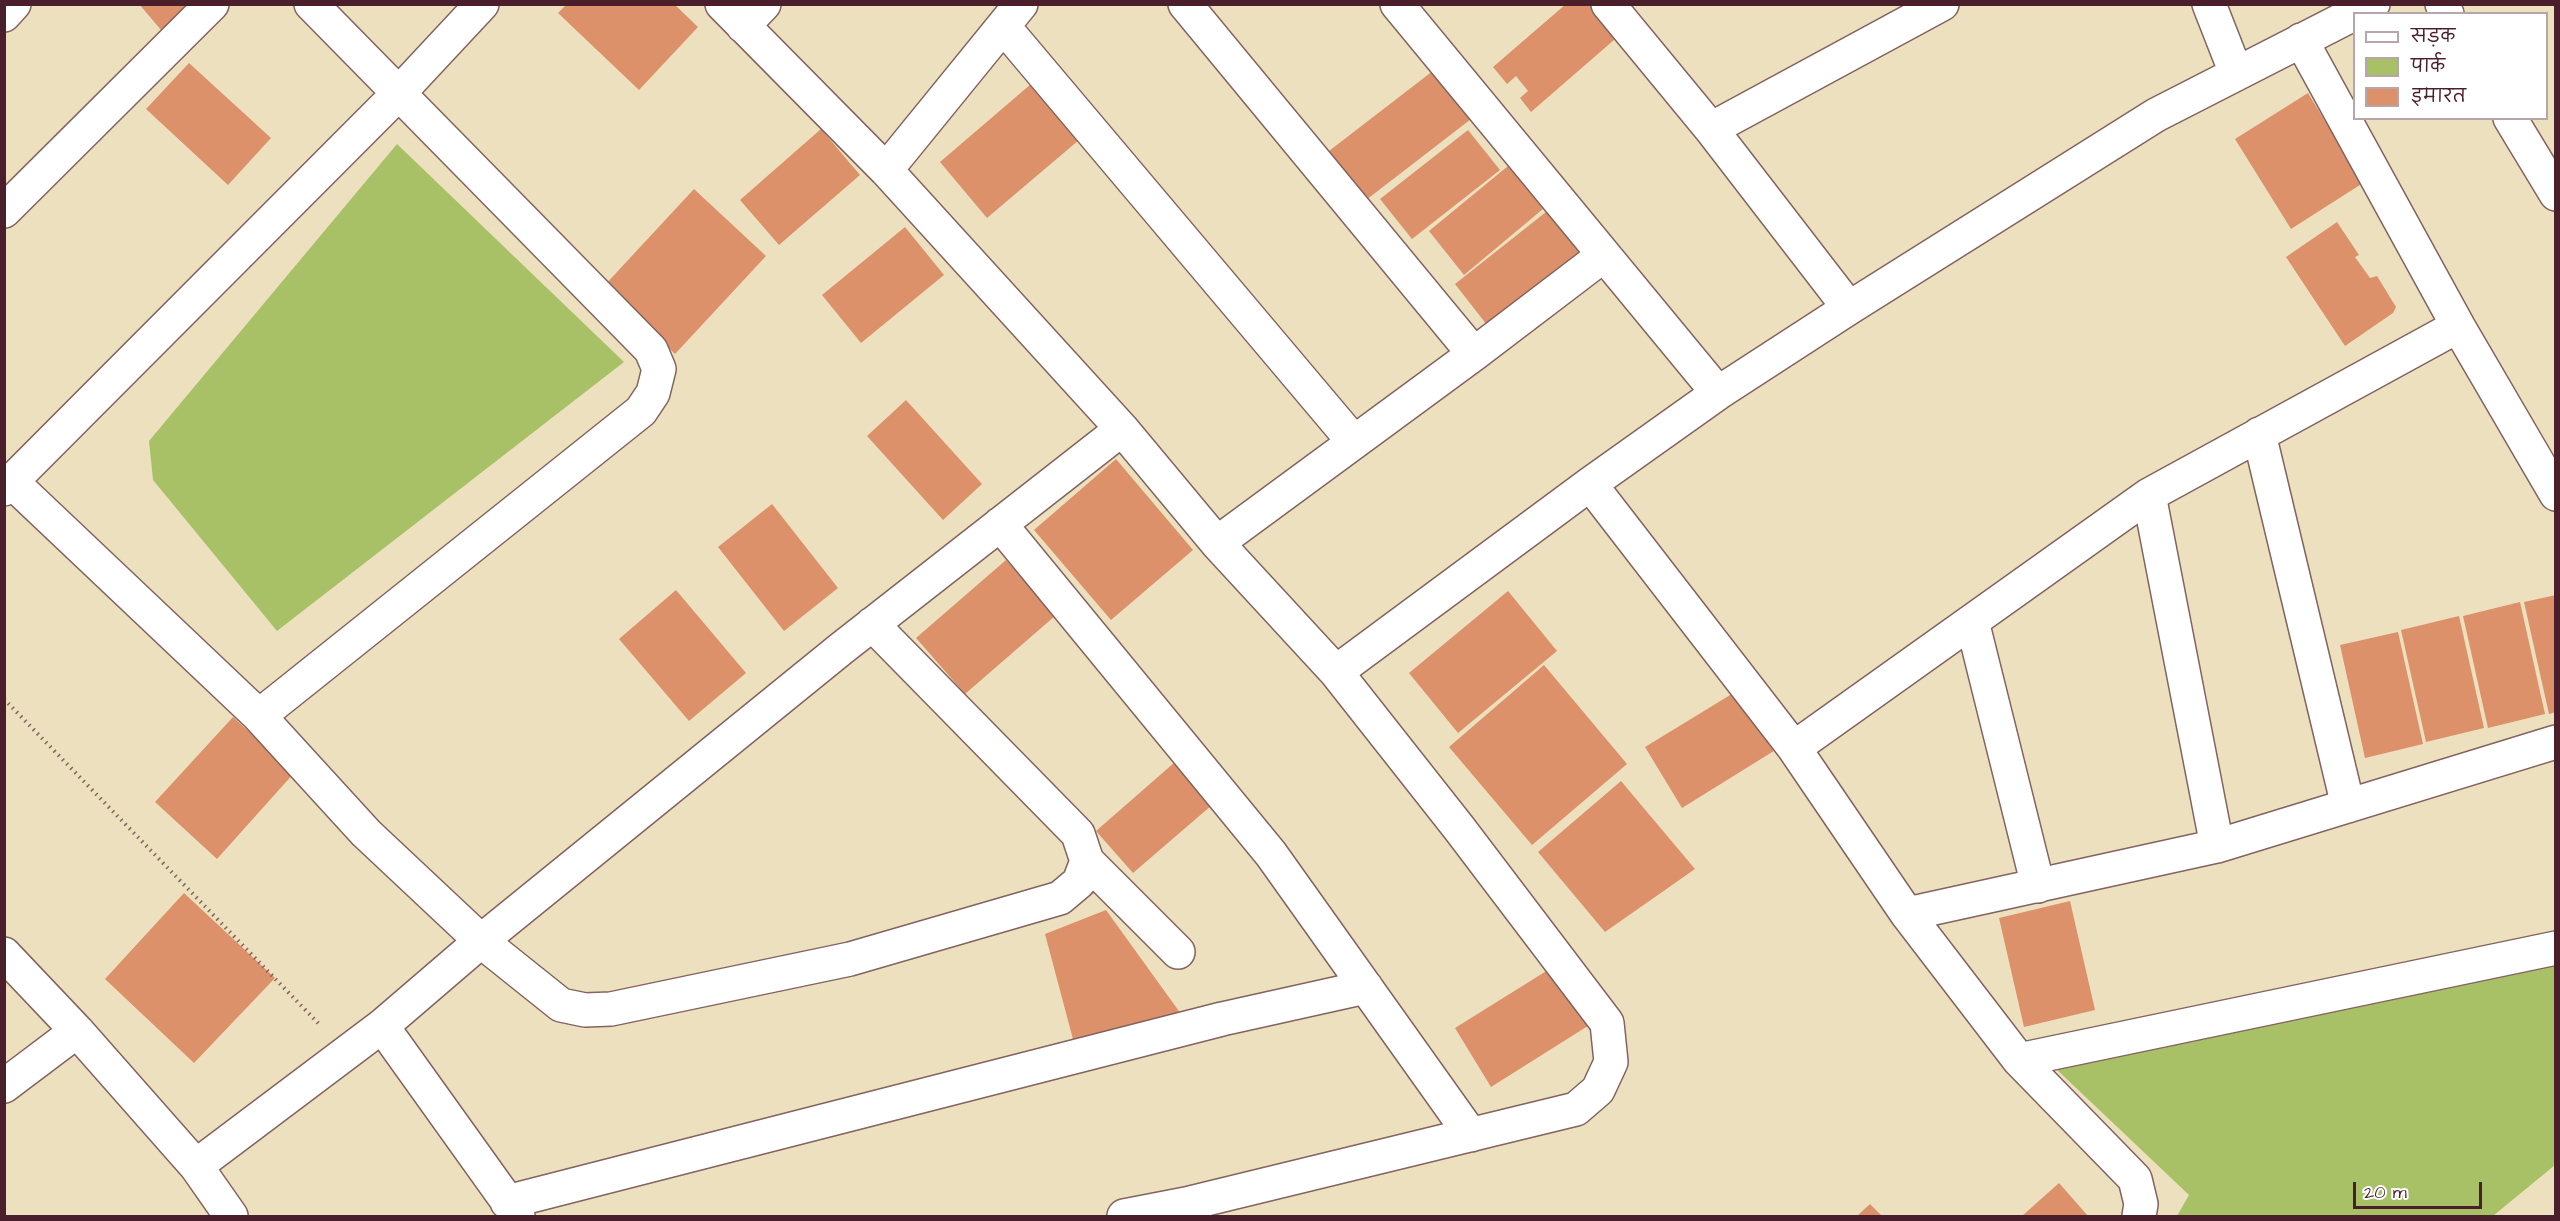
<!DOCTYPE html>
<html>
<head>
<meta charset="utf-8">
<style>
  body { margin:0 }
  #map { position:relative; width:2560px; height:1221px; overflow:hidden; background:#ede0bf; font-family:"Architects Daughter","Playpen Sans Deva",sans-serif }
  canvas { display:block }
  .frame { position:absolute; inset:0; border:6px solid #4a1f2b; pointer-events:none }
  .legend { position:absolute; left:2353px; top:12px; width:195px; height:108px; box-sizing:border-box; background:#fff; border:2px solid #b7a5aa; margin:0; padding:8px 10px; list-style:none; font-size:18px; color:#4a1f2b }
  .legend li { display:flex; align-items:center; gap:12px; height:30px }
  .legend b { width:30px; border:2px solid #b7a5aa }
  .scale { position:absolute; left:2353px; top:1182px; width:129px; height:27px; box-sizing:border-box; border:3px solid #4a1f2b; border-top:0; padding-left:8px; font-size:18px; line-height:21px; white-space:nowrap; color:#4a1f2b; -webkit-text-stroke:4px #fff; paint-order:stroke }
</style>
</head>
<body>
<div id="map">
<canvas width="2560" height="1221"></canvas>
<div class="frame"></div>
<ul class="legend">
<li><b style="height:8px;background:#fff"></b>सड़क</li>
<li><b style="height:16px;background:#a8c167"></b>पार्क</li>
<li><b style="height:16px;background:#dc916a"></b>इमारत</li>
</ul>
<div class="scale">20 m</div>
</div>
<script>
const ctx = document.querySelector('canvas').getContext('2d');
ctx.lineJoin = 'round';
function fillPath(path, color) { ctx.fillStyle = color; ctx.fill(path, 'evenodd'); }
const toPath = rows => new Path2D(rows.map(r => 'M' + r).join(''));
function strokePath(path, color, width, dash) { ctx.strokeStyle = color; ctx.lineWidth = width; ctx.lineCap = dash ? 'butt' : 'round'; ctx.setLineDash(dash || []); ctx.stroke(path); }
const green = toPath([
  [397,144,624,362,277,631,153,480,149,441],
  [2555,963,2555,1165,2493,1216,2177,1216,2189,1195,2054,1067]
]);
const building = toPath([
  [139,4,204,4,167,37],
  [567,4,674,4,698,27,639,90,558,13],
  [1566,4,1598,4,1622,33,1531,112,1520,98,1528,91,1516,76,1507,84,1493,67],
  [189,63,271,138,228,185,146,109],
  [1438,67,1475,116,1366,200,1329,151],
  [1031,84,1079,140,987,218,940,162],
  [2308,93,2363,183,2291,229,2235,139],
  [821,129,860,175,779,245,740,200],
  [1468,130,1500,170,1412,239,1380,199],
  [1508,166,1543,209,1464,275,1429,231],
  [694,189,766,256,675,354,604,286],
  [1551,208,1591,259,1494,334,1455,284],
  [2337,222,2359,255,2355,257,2370,278,2377,276,2396,307,2393,313,2345,346,2286,257],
  [905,227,944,275,861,343,822,295],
  [906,400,982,484,943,520,867,436],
  [1116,459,1193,550,1111,620,1034,530],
  [772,504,838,588,784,631,718,547],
  [1006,560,1055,616,965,694,916,638],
  [676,590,746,673,689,721,619,639],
  [1508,591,1557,651,1458,733,1409,673],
  [2556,595,2556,712,2549,714,2524,602],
  [2520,602,2545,714,2488,728,2463,616],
  [2459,616,2484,728,2426,742,2401,630],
  [2398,632,2423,744,2365,758,2340,645],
  [1544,665,1627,764,1532,845,1449,747],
  [1740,689,1777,749,1682,808,1645,747],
  [233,717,294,773,217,859,155,802],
  [1175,762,1212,805,1133,873,1096,831],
  [1621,781,1695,869,1605,932,1538,852],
  [184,893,275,978,194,1063,105,979],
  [2070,901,2095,1010,2024,1027,1999,918],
  [1106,910,1181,1014,1074,1043,1045,934],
  [1556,965,1591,1024,1491,1087,1455,1028],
  [2059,1183,2088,1216,2022,1216],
  [1870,1204,1882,1216,1857,1216]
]);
const path = toPath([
  [4,699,319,1024]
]);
const minor = toPath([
  [722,4,886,170,1122,429,1217,543,1336,672,1459,828,1607,1023,1611,1062,1598,1090,1576,1109,1186,1204,1124,1216],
  [1185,4,1474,354],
  [1397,4,1718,393],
  [1608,4,1711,129,1849,308],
  [2209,4,2236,73],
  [2442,4,2447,14],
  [4,15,14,4],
  [743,26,764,4],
  [1003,26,1354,442],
  [2301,40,2458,326,2556,494],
  [2510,118,2556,194],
  [1711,129,1942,4],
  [886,170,1021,4],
  [4,211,212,4],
  [2259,434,2348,806],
  [12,482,259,716,366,833,481,941,561,1005,585,1010,611,1009,850,959,1060,898,1079,882,1087,861,1078,834,872,624],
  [1590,484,1794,748,1907,914,2019,1060,2135,1179,2141,1204,2139,1216],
  [4,489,398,94,482,4],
  [2149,495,2217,846],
  [1000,524,1271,854,1471,1135],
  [1217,543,1474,354,1604,255],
  [1972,621,2038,886],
  [1336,672,1590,484,1718,393,1849,308,2156,115,2373,4],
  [259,716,641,411,653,393,659,369,651,350,311,4],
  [1794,748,2149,495,2458,326],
  [1087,861,1178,952],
  [1907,914,2217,846,2556,742],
  [4,954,77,1031,196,1166,231,1216],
  [382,1026,518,1216],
  [2019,1060,2556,948],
  [4,1086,77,1031],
  [196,1166,382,1026,481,941,842,648,1122,429],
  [507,1202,1222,1019,1366,987]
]);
fillPath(green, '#a8c167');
fillPath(building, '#dc916a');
strokePath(minor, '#83635f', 36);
strokePath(path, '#83635f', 4, [1.5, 4.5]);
strokePath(minor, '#fff', 33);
</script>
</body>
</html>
